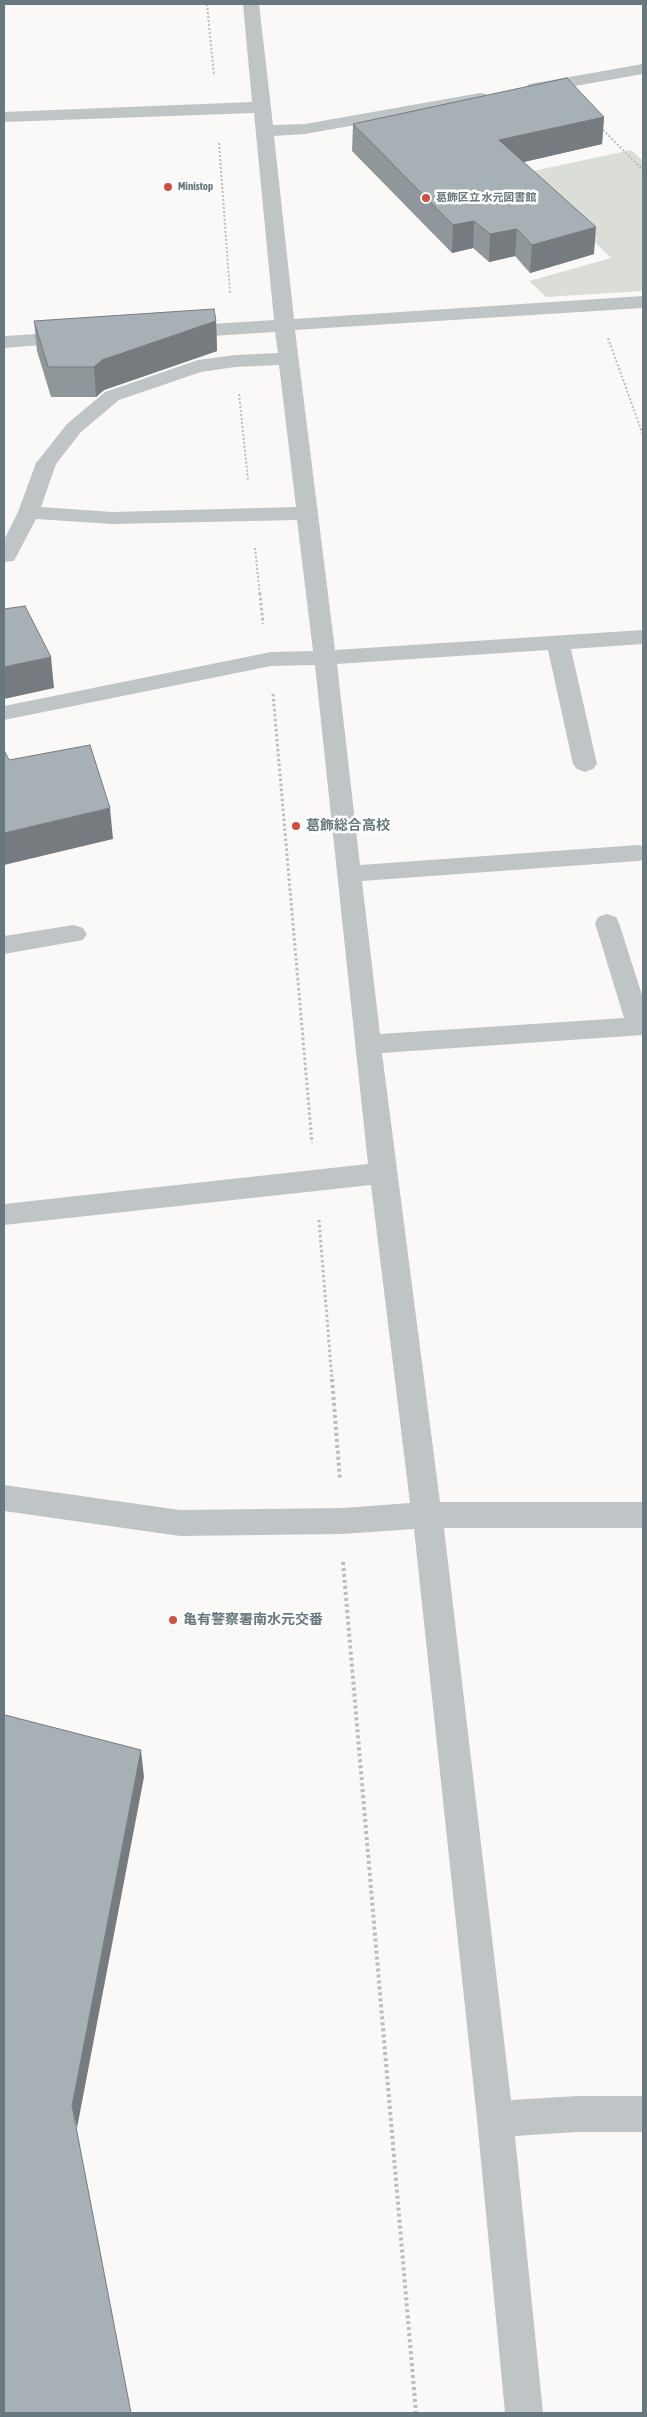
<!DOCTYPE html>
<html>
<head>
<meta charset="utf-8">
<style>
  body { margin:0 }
  #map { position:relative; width:647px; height:2417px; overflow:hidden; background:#faf9f8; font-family:"Asap Condensed",sans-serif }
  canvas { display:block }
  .frame { position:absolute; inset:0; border:5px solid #67797f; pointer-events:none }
</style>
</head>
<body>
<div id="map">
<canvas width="647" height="2417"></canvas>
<div class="frame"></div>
</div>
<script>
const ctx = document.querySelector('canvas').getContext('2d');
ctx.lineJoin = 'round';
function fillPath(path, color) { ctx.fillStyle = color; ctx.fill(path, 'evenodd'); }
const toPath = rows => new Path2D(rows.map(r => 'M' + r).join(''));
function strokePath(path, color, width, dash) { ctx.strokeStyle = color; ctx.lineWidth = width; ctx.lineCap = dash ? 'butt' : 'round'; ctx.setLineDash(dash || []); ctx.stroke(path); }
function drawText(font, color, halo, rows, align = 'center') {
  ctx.font = font + ' "Asap Condensed","Noto Sans JP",sans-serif'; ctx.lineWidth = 5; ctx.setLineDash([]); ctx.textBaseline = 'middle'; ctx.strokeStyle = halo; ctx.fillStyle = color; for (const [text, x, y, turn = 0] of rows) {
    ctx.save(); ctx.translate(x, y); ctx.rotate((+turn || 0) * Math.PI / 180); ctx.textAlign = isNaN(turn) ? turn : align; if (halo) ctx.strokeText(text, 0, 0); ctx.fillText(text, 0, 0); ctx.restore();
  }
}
const green = toPath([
  [631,150,643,161,643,291,546,297,529,281,611,258,524,173]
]);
const pathFar2 = toPath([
  [207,4,214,76],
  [600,127,643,170],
  [219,143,230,293],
  [608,338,643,435],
  [239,394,248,480],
  [255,548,260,595]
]);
const pathFar1 = toPath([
  [260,593,263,624],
  [273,694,312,1143],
  [319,1220,332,1380]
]);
const path = toPath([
  [332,1379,340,1480],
  [343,1562,416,2413]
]);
const minor = toPath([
  [243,4,259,4,273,125,305,124,480,93,486,94,489,98,486,102,480,103,305,134,274,136,294,319,643,296,643,308,295,330,335,650,643,630,643,644,571,649,597,764,593,769,585,772,577,769,573,764,548,650,337,664,360,865,638,845,643,846,643,860,638,861,362,881,380,1034,624,1018,595,923,598,917,607,914,616,917,619,923,643,998,643,1035,382,1053,440,1502,643,1502,643,1528,444,1528,511,2100,577,2096,643,2096,643,2132,577,2132,515,2136,543,2413,505,2413,477,2119,414,1529,342,1534,180,1536,4,1511,4,1485,180,1510,342,1508,410,1503,371,1185,4,1225,4,1204,368,1164,315,665,271,666,4,720,4,706,271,652,313,651,297,520,112,524,36,519,14,561,4,562,4,540,18,512,36,463,67,424,105,392,198,360,235,355,278,353,275,332,180,338,173,336,170,332,173,328,180,326,274,320,254,113,4,122,4,112,252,102,243,4],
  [279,365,296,507,112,512,41,507,56,464,81,432,119,400,201,372,235,367,279,365],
  [643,64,643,74,535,93,529,92,526,88,529,84,535,83,643,64],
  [72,332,79,334,82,338,79,342,4,348,4,336,72,332],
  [74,925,83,928,87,934,83,940,4,954,4,936,74,925]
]);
const wall = toPath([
  [604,117,602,144,523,162,594,254,530,273,515,256,489,262,473,248,452,253,352,151,353,124],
  [34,321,216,321,217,351,104,390,96,397,51,397,37,351]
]);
const shadedWall = toPath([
  [604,117,602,144,498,168,499,140],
  [474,221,473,248,452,253,453,225],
  [596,227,594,254,530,273,532,245],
  [517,229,515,256,489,262,490,234],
  [216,321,217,351,104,390,96,397,94,367,102,360],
  [51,657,54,688,4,699,4,667],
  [110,808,113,839,4,865,4,833],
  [141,1750,144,1777,77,2128,72,2106]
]);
const building = toPath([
  [567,78,604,117,499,140,596,227,532,245,517,229,490,234,474,221,453,225,353,124,567,78],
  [214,309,216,321,102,360,94,367,48,367,34,321,214,309],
  [25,606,51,657,4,667,4,609,25,606],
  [90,745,110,808,4,833,4,750,9,760,90,745],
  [5,1715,141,1750,72,2106,131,2413,4,2413,4,1717,5,1715]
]);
const markers = [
  [168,187,5,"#d14e40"],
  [426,198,5,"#d14e40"],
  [296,826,5,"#d14e40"],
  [173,1620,5,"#d14e40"]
];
const farPoinames = [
  ["Ministop",178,187],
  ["葛飾区立 水元図書館",436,198]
];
const poiNames = [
  ["葛飾総合高校",306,826],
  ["亀有警察署南水元交番",183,1620]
];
fillPath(green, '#dbded7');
strokePath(pathFar2, '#babec0', 2, [2, 2]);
strokePath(pathFar1, '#babec0', 3, [2.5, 2.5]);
strokePath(path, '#babec0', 4, [3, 3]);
fillPath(minor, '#bfc5c7');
fillPath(wall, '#90979b');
fillPath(shadedWall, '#757b7e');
fillPath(building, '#a7b0b4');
strokePath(building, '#757b7e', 1);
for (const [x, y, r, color] of markers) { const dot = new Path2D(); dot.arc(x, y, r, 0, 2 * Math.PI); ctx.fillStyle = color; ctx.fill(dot); strokePath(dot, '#fff', 2); }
drawText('bold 11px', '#67797f', '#fff', farPoinames, 'left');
drawText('bold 14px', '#67797f', '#fff', poiNames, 'left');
</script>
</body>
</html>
